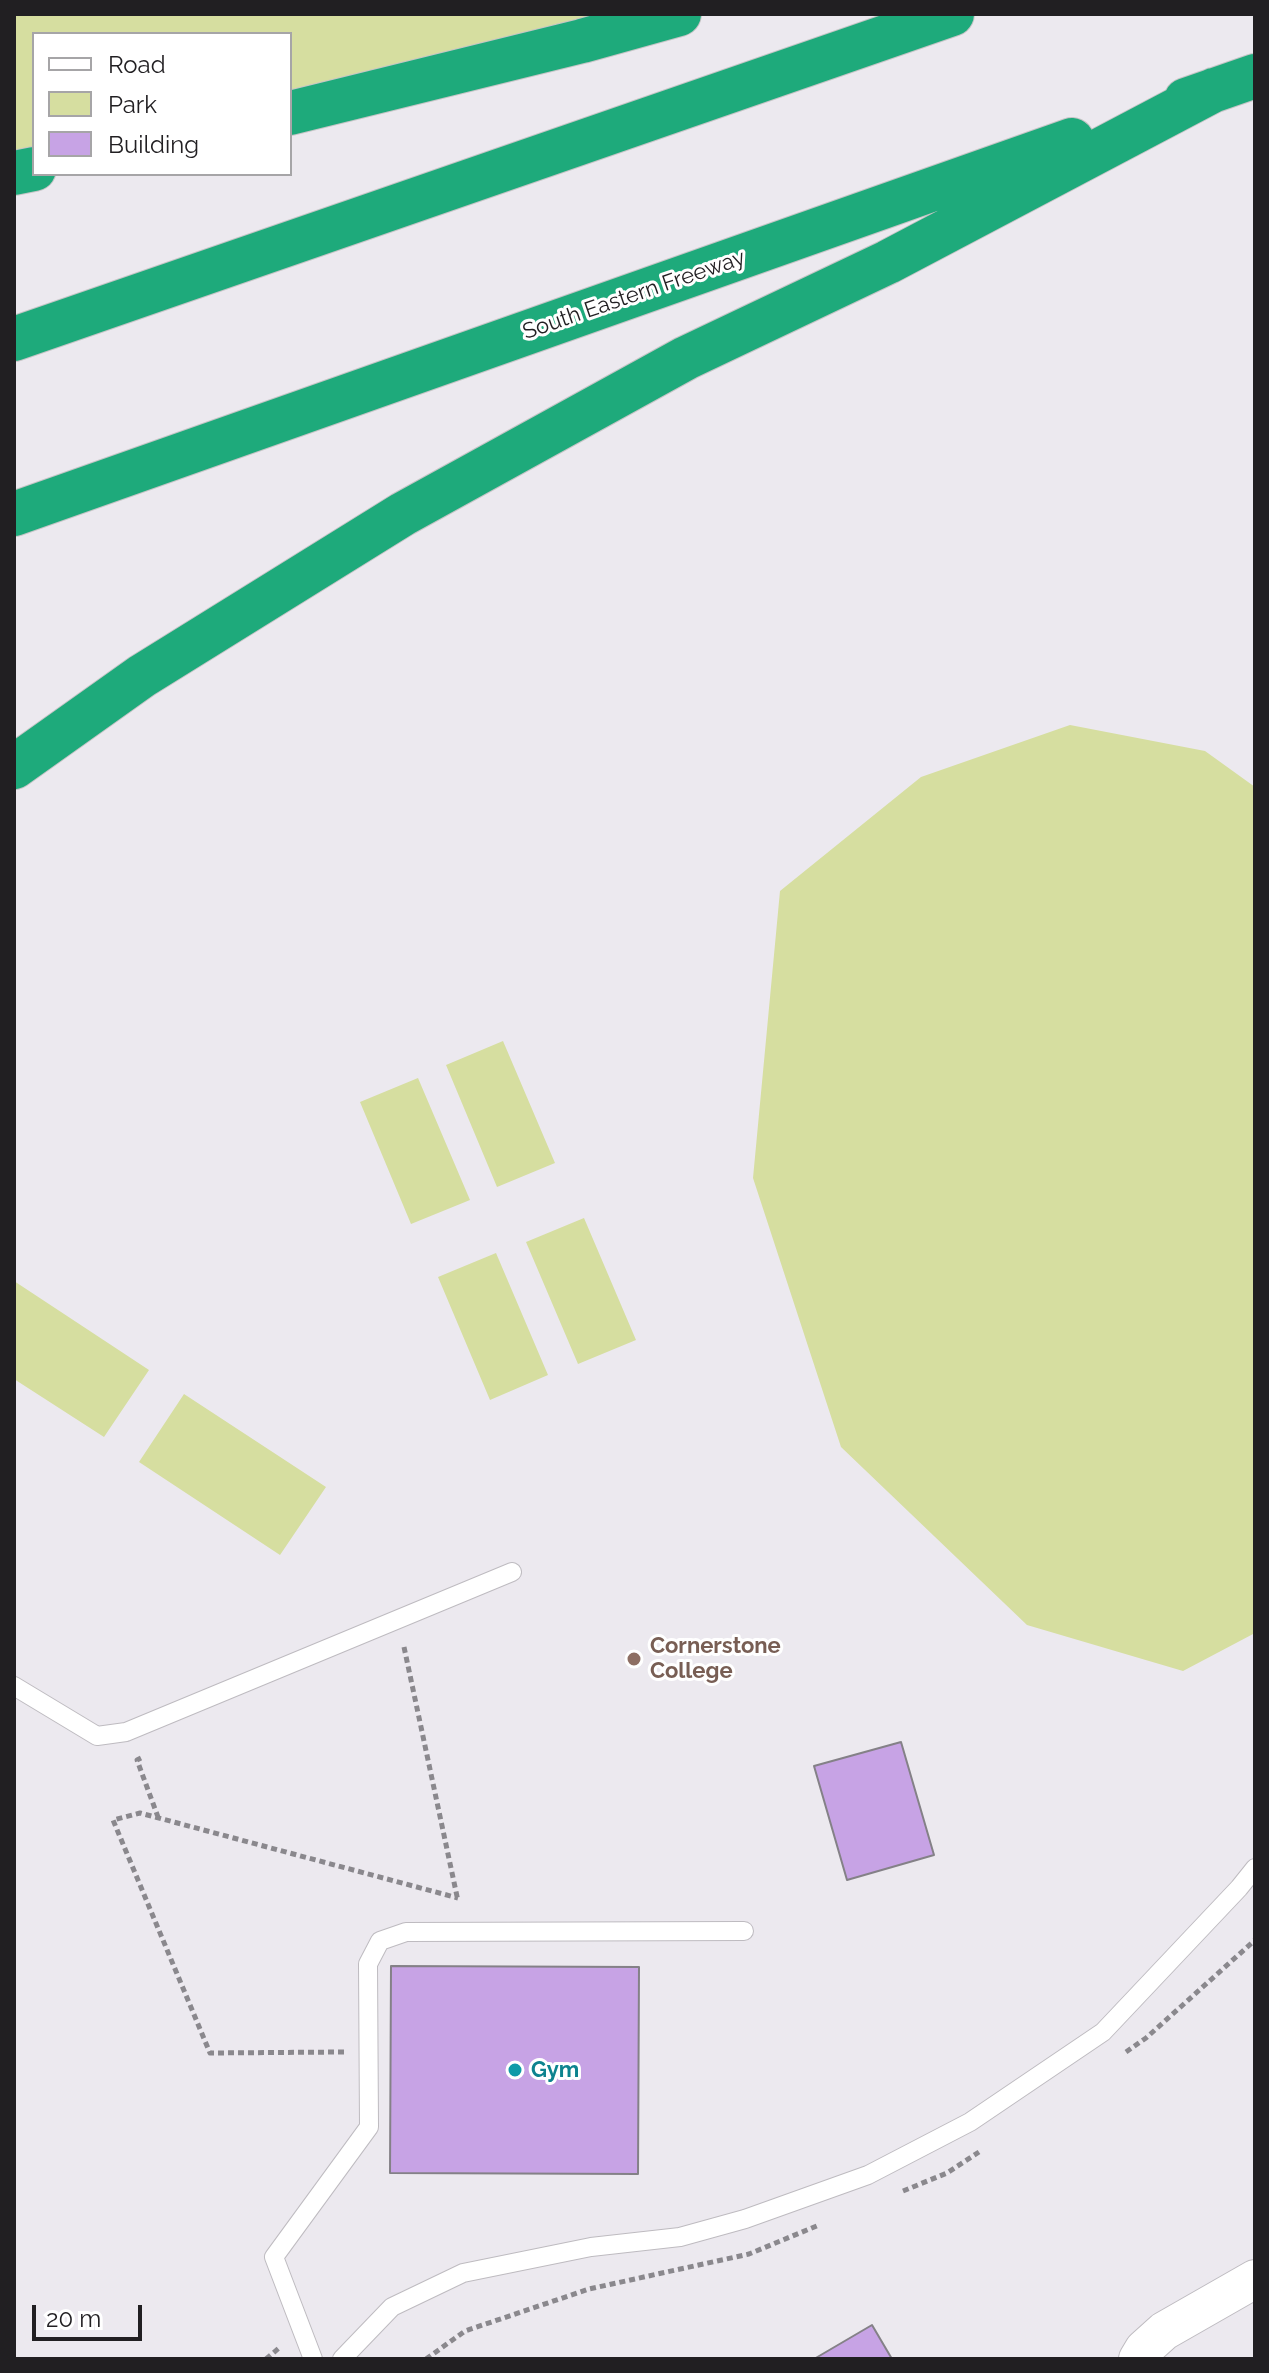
<!DOCTYPE html>
<html>
<head>
<meta charset="utf-8">
<style>
  body { margin:0 }
  #map { position:relative; width:1269px; height:2373px; overflow:hidden; background:#ece9ef; font-family:Raleway,sans-serif }
  canvas { display:block }
  .frame { position:absolute; inset:0; border:16px solid #211f22; pointer-events:none }
  .legend { position:absolute; left:32px; top:32px; width:260px; height:144px; box-sizing:border-box; background:#fff; border:2px solid #a6a5a7; margin:0; padding:10px 14px; list-style:none; font-size:24px; color:#211f22 }
  .legend li { display:flex; align-items:center; gap:16px; height:40px }
  .legend b { width:40px; border:2px solid #a6a5a7 }
  .scale { position:absolute; left:32px; top:2305px; width:110px; height:36px; box-sizing:border-box; border:4px solid #211f22; border-top:0; padding-left:10px; font-size:24px; line-height:28px; white-space:nowrap; color:#211f22; -webkit-text-stroke:6px #fff; paint-order:stroke }
</style>
</head>
<body>
<div id="map">
<canvas width="1269" height="2373"></canvas>
<div class="frame"></div>
<ul class="legend">
<li><b style="height:10px;background:#fff"></b>Road</li>
<li><b style="height:22px;background:#d6dea0"></b>Park</li>
<li><b style="height:22px;background:#c7a3e5"></b>Building</li>
</ul>
<div class="scale">20 m</div>
</div>
<script>
const ctx = document.querySelector('canvas').getContext('2d');
ctx.lineJoin = 'round';
function fillPath(path, color) { ctx.fillStyle = color; ctx.fill(path, 'evenodd'); }
const toPath = rows => new Path2D(rows.map(r => 'M' + r).join(''));
function strokePath(path, color, width, dash) { ctx.strokeStyle = color; ctx.lineWidth = width; ctx.lineCap = dash ? 'butt' : 'round'; ctx.setLineDash(dash || []); ctx.stroke(path); }
function drawText(font, color, halo, rows, align = 'center') {
  ctx.font = font + ' Raleway,sans-serif'; ctx.lineWidth = 6; ctx.setLineDash([]); ctx.textBaseline = 'middle'; ctx.strokeStyle = halo; ctx.fillStyle = color; for (const [text, x, y, turn = 0] of rows) {
    ctx.save(); ctx.translate(x, y); ctx.rotate((+turn || 0) * Math.PI / 180); ctx.textAlign = isNaN(turn) ? turn : align; if (halo) ctx.strokeText(text, 0, 0); ctx.fillText(text, 0, 0); ctx.restore();
  }
}
const green = toPath([
  [14,14,679,14,290,113,290,34,34,34,34,169,14,173],
  [1070,725,1205,751,1255,787,1255,1633,1183,1671,1027,1625,841,1447,753,1178,780,891,921,777],
  [503,1041,555,1163,497,1187,446,1065],
  [418,1078,470,1200,411,1224,360,1102],
  [584,1218,636,1340,578,1364,526,1242],
  [496,1253,548,1375,490,1400,438,1277],
  [14,1281,149,1370,104,1437,14,1379],
  [184,1394,326,1487,280,1555,139,1462]
]);
const building = toPath([
  [901,1742,934,1855,847,1880,814,1766,901,1742],
  [391,1966,639,1967,638,2174,390,2173,391,1966],
  [872,2325,892,2359,814,2359,872,2325]
]);
const path = toPath([
  [404,1647,458,1901],
  [141,1758,137,1760,158,1817],
  [344,2052,210,2053,113,1820,140,1813,458,1898],
  [1126,2052,1146,2038,1255,1940],
  [903,2191,947,2173,979,2152],
  [266,2359,279,2348],
  [426,2359,465,2331,589,2289,749,2254,819,2225]
]);
const lane = toPath([
  [14,1686,97,1736,126,1732,512,1572],
  [313,2359,274,2257,369,2127,368,1964,380,1941,406,1932,744,1931],
  [342,2359,392,2307,463,2273,591,2247,680,2237,745,2219,868,2175,970,2122,1103,2032,1239,1888,1255,1868]
]);
const street = toPath([
  [1138,2359,1144,2349,1164,2331,1255,2279]
]);
const highway = toPath([
  [1186,100,1255,76],
  [290,113,582,41,679,14],
  [14,173,34,169],
  [14,339,952,14],
  [14,514,1072,140],
  [14,767,142,676,403,514,686,358,888,262,1214,90]
]);
const markers = [
  [634,1659,8,"#8d6e63"],
  [515,2070,8,"#0f9aa8"]
];
const streetNames = [
  ["South Eastern Freeway",634,295,-19]
];
const educationNames = [
  ["Cornerstone",650,1646],
  ["College",650,1671]
];
const cultureNames = [
  ["Gym",531,2070]
];
fillPath(green, '#d6dea0');
fillPath(building, '#c7a3e5');
strokePath(building, '#848187', 2);
strokePath(lane, '#bebbc0', 20);
strokePath(street, '#bebbc0', 40);
strokePath(highway, '#c5c5c6', 46);
strokePath(path, '#8a888d', 5, [6, 4]);
strokePath(lane, '#fff', 18);
strokePath(street, '#fff', 38);
strokePath(highway, '#1eaa7b', 44);
for (const [x, y, r, color] of markers) { const dot = new Path2D(); dot.arc(x, y, r, 0, 2 * Math.PI); ctx.fillStyle = color; ctx.fill(dot); strokePath(dot, '#fff', 3); }
drawText('22px', '#211f22', '#fff', streetNames);
drawText('bold 22px', '#785e54', '#fff', educationNames, 'left');
drawText('bold 22px', '#0d838f', '#fff', cultureNames, 'left');
</script>
</body>
</html>
